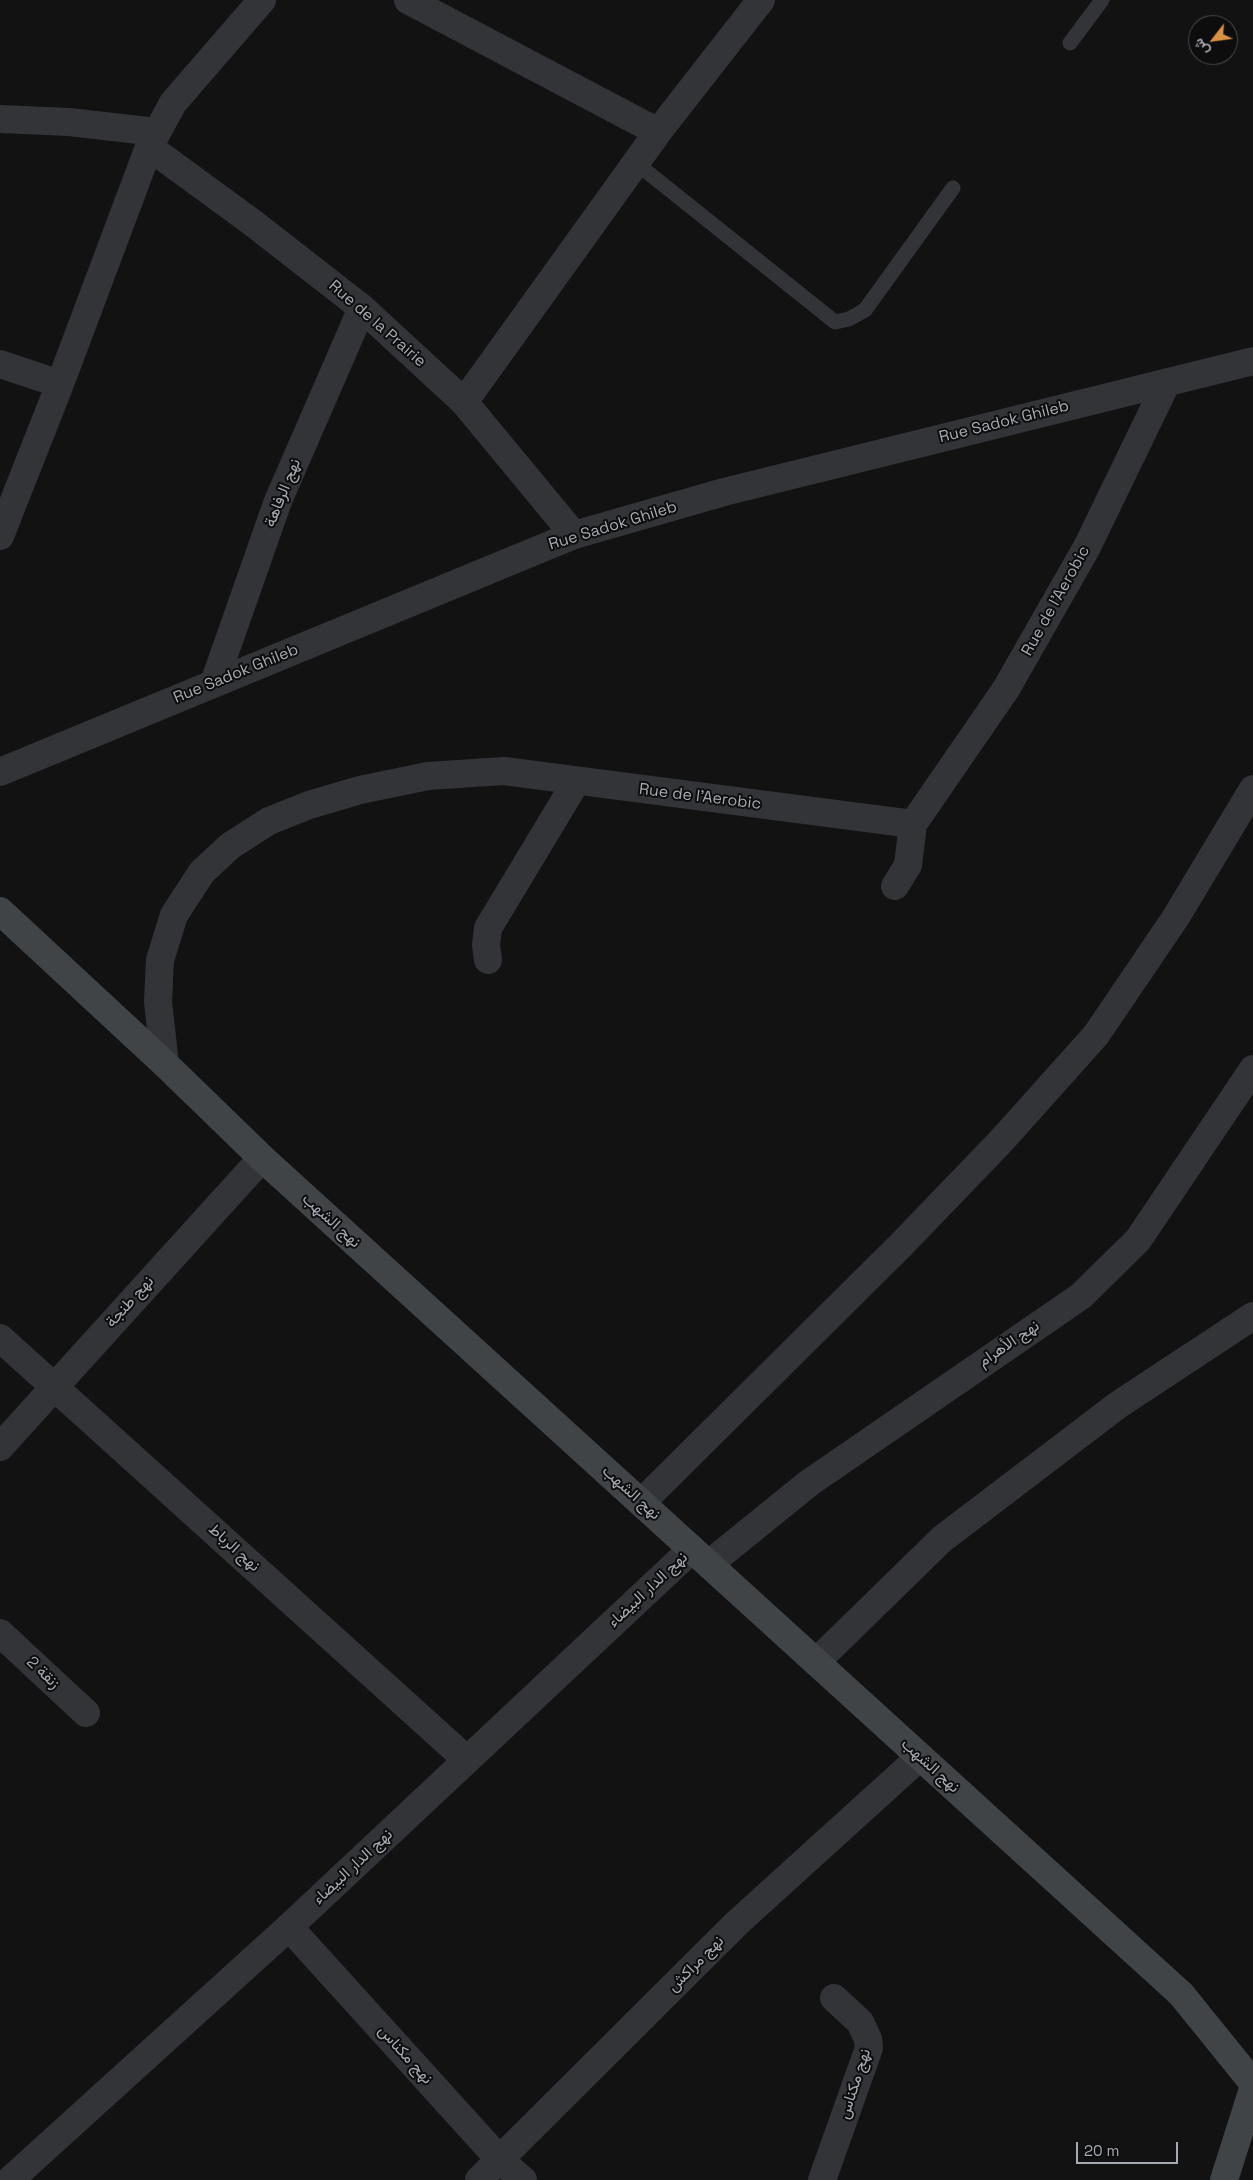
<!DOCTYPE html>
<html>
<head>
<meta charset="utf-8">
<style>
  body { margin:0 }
  #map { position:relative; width:1253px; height:2180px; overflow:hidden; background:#121213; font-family:"Space Grotesk",Vazirmatn,sans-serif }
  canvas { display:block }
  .north { position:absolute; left:1188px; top:15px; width:50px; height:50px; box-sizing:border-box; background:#0d0d0e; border:1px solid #4a4c50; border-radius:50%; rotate:240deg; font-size:14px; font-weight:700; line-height:20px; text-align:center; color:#a5abb2 }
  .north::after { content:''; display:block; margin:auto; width:18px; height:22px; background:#d99043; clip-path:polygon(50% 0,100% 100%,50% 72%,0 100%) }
  .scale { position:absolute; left:1076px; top:2142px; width:102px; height:22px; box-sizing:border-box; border:2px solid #a5abb2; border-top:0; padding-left:6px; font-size:15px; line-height:18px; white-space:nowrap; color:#a5abb2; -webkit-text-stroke:4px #0d0d0e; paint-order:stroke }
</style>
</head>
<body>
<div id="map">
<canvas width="1253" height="2180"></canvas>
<div class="north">ش</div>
<div class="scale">20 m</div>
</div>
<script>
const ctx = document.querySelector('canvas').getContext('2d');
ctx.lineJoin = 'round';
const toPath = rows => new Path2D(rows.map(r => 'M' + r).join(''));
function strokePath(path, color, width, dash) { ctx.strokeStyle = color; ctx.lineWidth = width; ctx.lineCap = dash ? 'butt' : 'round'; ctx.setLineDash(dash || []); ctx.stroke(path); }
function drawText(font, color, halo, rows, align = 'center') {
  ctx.font = font + ' "Space Grotesk",Vazirmatn,sans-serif'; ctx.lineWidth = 4; ctx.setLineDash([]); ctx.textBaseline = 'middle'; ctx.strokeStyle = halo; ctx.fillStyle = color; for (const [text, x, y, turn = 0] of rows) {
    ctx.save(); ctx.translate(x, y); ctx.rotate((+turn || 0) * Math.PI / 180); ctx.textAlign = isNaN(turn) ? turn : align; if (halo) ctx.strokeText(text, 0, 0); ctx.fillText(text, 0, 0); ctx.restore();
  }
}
const lane = toPath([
  [1070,43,1102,0],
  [636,163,835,322,849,319,865,310,953,188]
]);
const street = toPath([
  [408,0,658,132],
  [0,119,69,122,157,132],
  [149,147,253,223,362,308,464,402,574,535],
  [0,364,60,384],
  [464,402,658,132,761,0],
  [0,536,60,384,149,147,173,103,262,0],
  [214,683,278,501,362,308],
  [0,772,574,535,724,492,1253,361],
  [895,886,908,865,913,824],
  [488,960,486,945,488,928,576,782],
  [165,1064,158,1002,160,960,174,915,202,872,230,846,269,821,309,805,360,790,428,776,504,771,913,824,1006,689,1087,547,1167,382],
  [0,1338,467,1760],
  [0,1447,262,1158],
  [641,1503,902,1244,1002,1140,1096,1035,1176,917,1253,789],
  [709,1564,809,1483,1081,1296,1138,1240,1253,1069],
  [0,1633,86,1713],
  [816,1662,942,1539,1118,1405,1253,1316],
  [289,1927,501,2161,523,2180],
  [10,2180,289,1927,692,1549],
  [479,2180,737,1923,920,1757],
  [822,2180,869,2048,868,2039,860,2022,834,1998]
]);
const secondary = toPath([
  [0,911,165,1064,262,1158,1181,1994,1253,2083],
  [1224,2180,1253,2089]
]);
const streetNames = [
  ["Rue de la Prairie",377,324,41],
  ["Rue Sadok Ghileb",1004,422,-14],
  ["نهج الرفاهة",283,493,-68],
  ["Rue Sadok Ghileb",613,526,-17],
  ["Rue de l'Aerobic",1056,601,-61],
  ["Rue Sadok Ghileb",236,674,-22],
  ["Rue de l'Aerobic",700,797,7],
  ["نهج الشهب",331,1221,42],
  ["نهج طنجة",130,1302,-48],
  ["نهج الأهرام",1009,1344,-34],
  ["نهج الشهب",631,1493,42],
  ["نهج الرباط",234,1548,42],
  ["نهج الدار البيضاء",648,1590,-43],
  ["زنقة 2",43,1673,43],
  ["نهج الشهب",930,1766,42],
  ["نهج الدار البيضاء",353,1867,-43],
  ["نهج مراكش",696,1964,-45],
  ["نهج مكناس",405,2055,48],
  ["نهج مكناس",855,2084,-72]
];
strokePath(lane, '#333437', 15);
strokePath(street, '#333437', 28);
strokePath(secondary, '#414447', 28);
drawText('16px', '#a5abb2', '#0d0d0e', streetNames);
</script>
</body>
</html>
